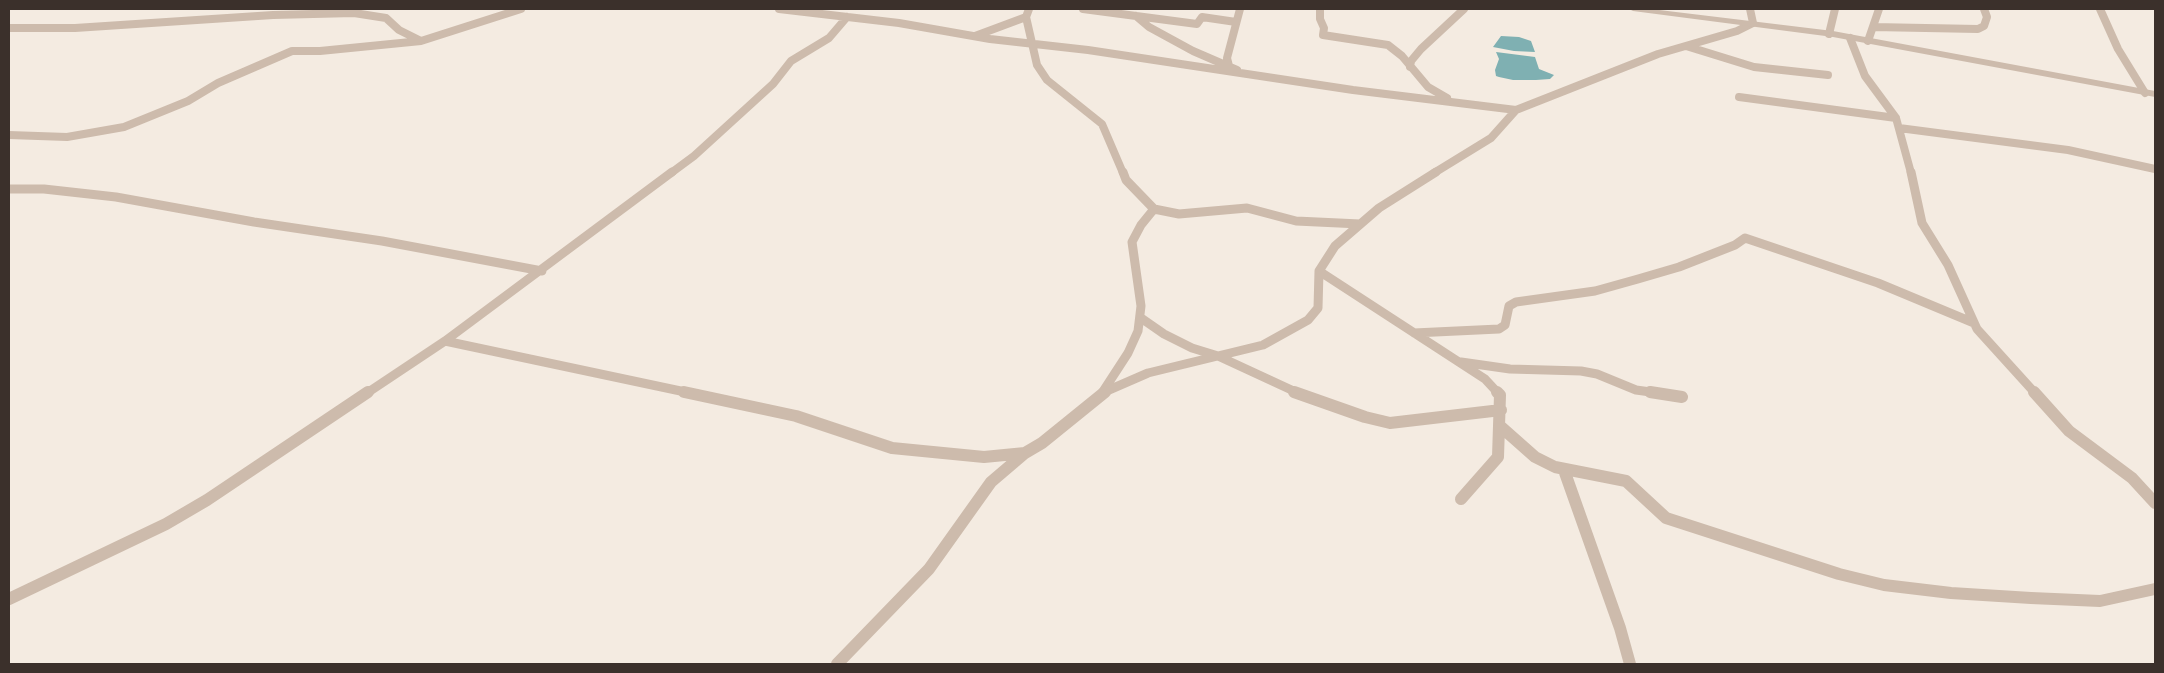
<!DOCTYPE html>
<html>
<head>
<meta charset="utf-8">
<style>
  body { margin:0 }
  #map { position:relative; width:2164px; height:673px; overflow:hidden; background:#f4ebe1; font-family:Raleway,sans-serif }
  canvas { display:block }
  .frame { position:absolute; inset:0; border:10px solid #3b302b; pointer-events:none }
</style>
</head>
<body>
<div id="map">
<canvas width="2164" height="673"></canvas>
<div class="frame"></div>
</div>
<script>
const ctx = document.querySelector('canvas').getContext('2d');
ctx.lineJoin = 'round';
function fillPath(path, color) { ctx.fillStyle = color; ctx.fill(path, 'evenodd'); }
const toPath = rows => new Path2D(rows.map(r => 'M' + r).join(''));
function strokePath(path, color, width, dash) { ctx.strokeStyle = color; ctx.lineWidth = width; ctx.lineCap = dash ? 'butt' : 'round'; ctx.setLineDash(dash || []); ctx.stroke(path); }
const water = toPath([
  [1501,36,1519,37,1531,41,1535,52,1514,51,1493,47],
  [1496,52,1535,57,1539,69,1554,75,1550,79,1536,80,1513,80,1499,77,1496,76,1495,70,1499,59]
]);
const minorFar2 = toPath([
  [779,9,899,23,990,39,1088,50,1353,90,1516,110,1658,54,1737,31,1753,23,1750,9],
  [1029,9,1026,17,1037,65,1047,80,1102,124,1123,173],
  [1083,9,1197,24,1202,17,1236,22],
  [1320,9,1320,19,1324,28,1323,35,1388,45,1402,56,1428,87,1447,98],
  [2100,9,2118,49,2145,93],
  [1136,16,1149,27,1193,51,1237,70],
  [1873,27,1978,29,1984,26,1987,17,1984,9],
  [9,28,75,28,273,15,354,13,386,18,399,30,419,40],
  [1829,34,1835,9],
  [975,36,1026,17],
  [1850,38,1865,76,1896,118,1911,173],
  [1868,41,1879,9],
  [1686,46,1754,67,1828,75],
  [1229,66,1227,58,1240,9],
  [1410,67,1411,61,1421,49,1464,9],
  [1739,97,1896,118],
  [1899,128,2068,150,2155,169],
  [9,135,67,137,124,127,188,101,218,83,292,51,320,51,421,41,521,9],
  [671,173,694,156,773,84,791,61,829,38,847,17],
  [1434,173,1491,138,1516,110]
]);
const minorFar1 = toPath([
  [1123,172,1126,180,1154,209,1179,214,1247,208,1296,221,1360,224],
  [1911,172,1922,223,1948,265,1977,329,2035,393],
  [9,189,44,189,116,197,254,222,382,241,542,271],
  [1319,271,1485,379,1498,393],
  [1141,318,1164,334,1192,348,1218,356,1298,393],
  [1414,333,1499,329,1505,325,1509,306,1516,302,1595,291,1638,279,1679,267,1735,245,1745,238,1878,283,1974,323],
  [445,341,690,393],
  [1461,362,1510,369,1581,371,1597,374,1636,390,1658,393],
  [367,393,445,341,672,172],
  [1102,393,1128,353,1138,331,1141,306,1132,242,1141,225,1154,209],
  [1102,393,1148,373,1263,345,1308,320,1318,308,1319,271,1335,246,1379,208,1436,172]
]);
const minor = toPath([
  [684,392,796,416,892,448,984,457,1025,453],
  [1294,392,1365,417,1390,423,1501,410],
  [1650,392,1682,397],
  [2034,392,2069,431,2132,478,2155,503],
  [1500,426,1535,457,1555,467,1626,481,1666,518,1839,574,1884,585,1951,593,2031,598,2100,601,2155,589],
  [1564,470,1620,628,1630,664],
  [1461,499,1498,457,1500,395,1497,392],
  [9,599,166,524,207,500,368,392],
  [837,664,929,569,991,482,1025,453,1042,443,1105,392]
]);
const tertiary = toPath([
  [1629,9,1651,9,1833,31,2155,91,2155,97,1833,37,1633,11,1629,9]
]);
fillPath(water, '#7fb0b2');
strokePath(minorFar2, '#cdbbac', 8);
strokePath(minorFar1, '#cdbbac', 9);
strokePath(minor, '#cdbbac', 12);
fillPath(tertiary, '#cdbbac');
</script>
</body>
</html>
